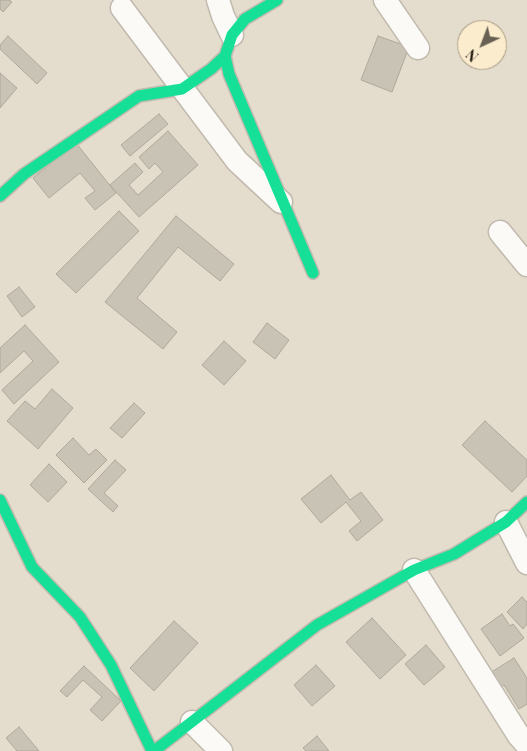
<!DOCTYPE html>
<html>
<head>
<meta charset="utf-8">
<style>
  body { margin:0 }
  #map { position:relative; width:527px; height:751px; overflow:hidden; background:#e4dccc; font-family:"Playfair Display",serif }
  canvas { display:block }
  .north { position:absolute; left:457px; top:20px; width:50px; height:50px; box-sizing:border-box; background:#fcecce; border:1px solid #a59983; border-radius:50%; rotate:223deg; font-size:14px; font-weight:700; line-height:20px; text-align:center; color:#231d12 }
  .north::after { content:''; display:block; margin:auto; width:18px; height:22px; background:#676053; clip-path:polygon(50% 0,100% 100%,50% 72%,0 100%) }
</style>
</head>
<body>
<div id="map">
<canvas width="527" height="751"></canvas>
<div class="north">N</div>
</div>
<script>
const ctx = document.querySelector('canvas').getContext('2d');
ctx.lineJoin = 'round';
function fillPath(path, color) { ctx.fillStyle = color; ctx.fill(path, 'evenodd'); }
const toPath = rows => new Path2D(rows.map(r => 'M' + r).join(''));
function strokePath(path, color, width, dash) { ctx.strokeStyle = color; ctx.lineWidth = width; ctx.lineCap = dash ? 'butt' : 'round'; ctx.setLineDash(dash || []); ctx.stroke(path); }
const building = toPath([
  [0,0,9,0,12,2,3,12,0,9,0,0],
  [8,36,47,73,37,84,0,49,0,45,8,36],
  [378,36,409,47,392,92,361,80,378,36],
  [0,73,17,88,0,108,0,73],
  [159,114,168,124,130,156,121,145,159,114],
  [168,131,198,165,139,217,110,185,135,163,143,172,129,185,138,195,163,172,155,163,149,169,139,157,168,131],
  [76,143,116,193,95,210,85,198,95,191,80,173,49,198,33,178,76,143],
  [119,211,139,231,76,293,56,274,119,211],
  [176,216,234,264,220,281,178,247,137,298,177,332,163,349,105,302,176,216],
  [19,287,35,307,22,317,7,296,19,287],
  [267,323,289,340,275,359,253,342,267,323],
  [25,325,59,362,14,404,2,390,33,361,24,351,0,373,0,348,25,325],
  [224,341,246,361,224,385,202,365,224,341],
  [52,389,73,408,38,449,7,421,25,401,35,409,52,389],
  [134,403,145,413,122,438,110,428,134,403],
  [485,421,527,460,527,476,512,492,462,445,485,421],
  [73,438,89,455,96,449,107,460,84,483,56,455,73,438],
  [115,460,126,470,104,493,118,506,113,512,88,489,115,460],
  [49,464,67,482,48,502,30,485,49,464],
  [331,475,350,500,361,492,383,520,357,541,349,531,361,521,346,502,321,523,301,499,331,475],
  [522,597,527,602,527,624,523,629,507,612,522,597],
  [502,614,510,626,513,624,524,638,500,656,481,629,502,614],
  [372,618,406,655,380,679,346,642,372,618],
  [174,621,198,643,154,691,130,668,174,621],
  [426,645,445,667,424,685,405,664,426,645],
  [514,658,527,678,527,704,519,709,504,685,499,688,490,673,514,658],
  [316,665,335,686,312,706,294,685,316,665],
  [84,666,121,701,102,721,90,710,102,697,83,680,67,697,60,691,84,666],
  [19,727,39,751,17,751,6,738,19,727],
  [317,736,329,751,306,751,303,748,317,736]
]);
const street = toPath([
  [218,0,223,16,232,35],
  [385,0,418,48],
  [122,8,237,161,281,202],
  [500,232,527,265],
  [506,522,527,563],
  [414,570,519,736,527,745],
  [192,722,221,751]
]);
const fast = toPath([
  [277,0,245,19,232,35,225,56,229,74,313,273],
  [0,196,24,174,139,96,182,89,211,69,225,56],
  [0,500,32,567,80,617,111,665,152,751],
  [154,751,317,625,414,570,454,554,506,522,527,502]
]);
fillPath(building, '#c9c3b6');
strokePath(building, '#aea89b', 1);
strokePath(street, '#c1baae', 25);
strokePath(fast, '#c1baae', 14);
strokePath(street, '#fbfaf7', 22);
strokePath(fast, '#16e098', 11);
</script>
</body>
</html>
